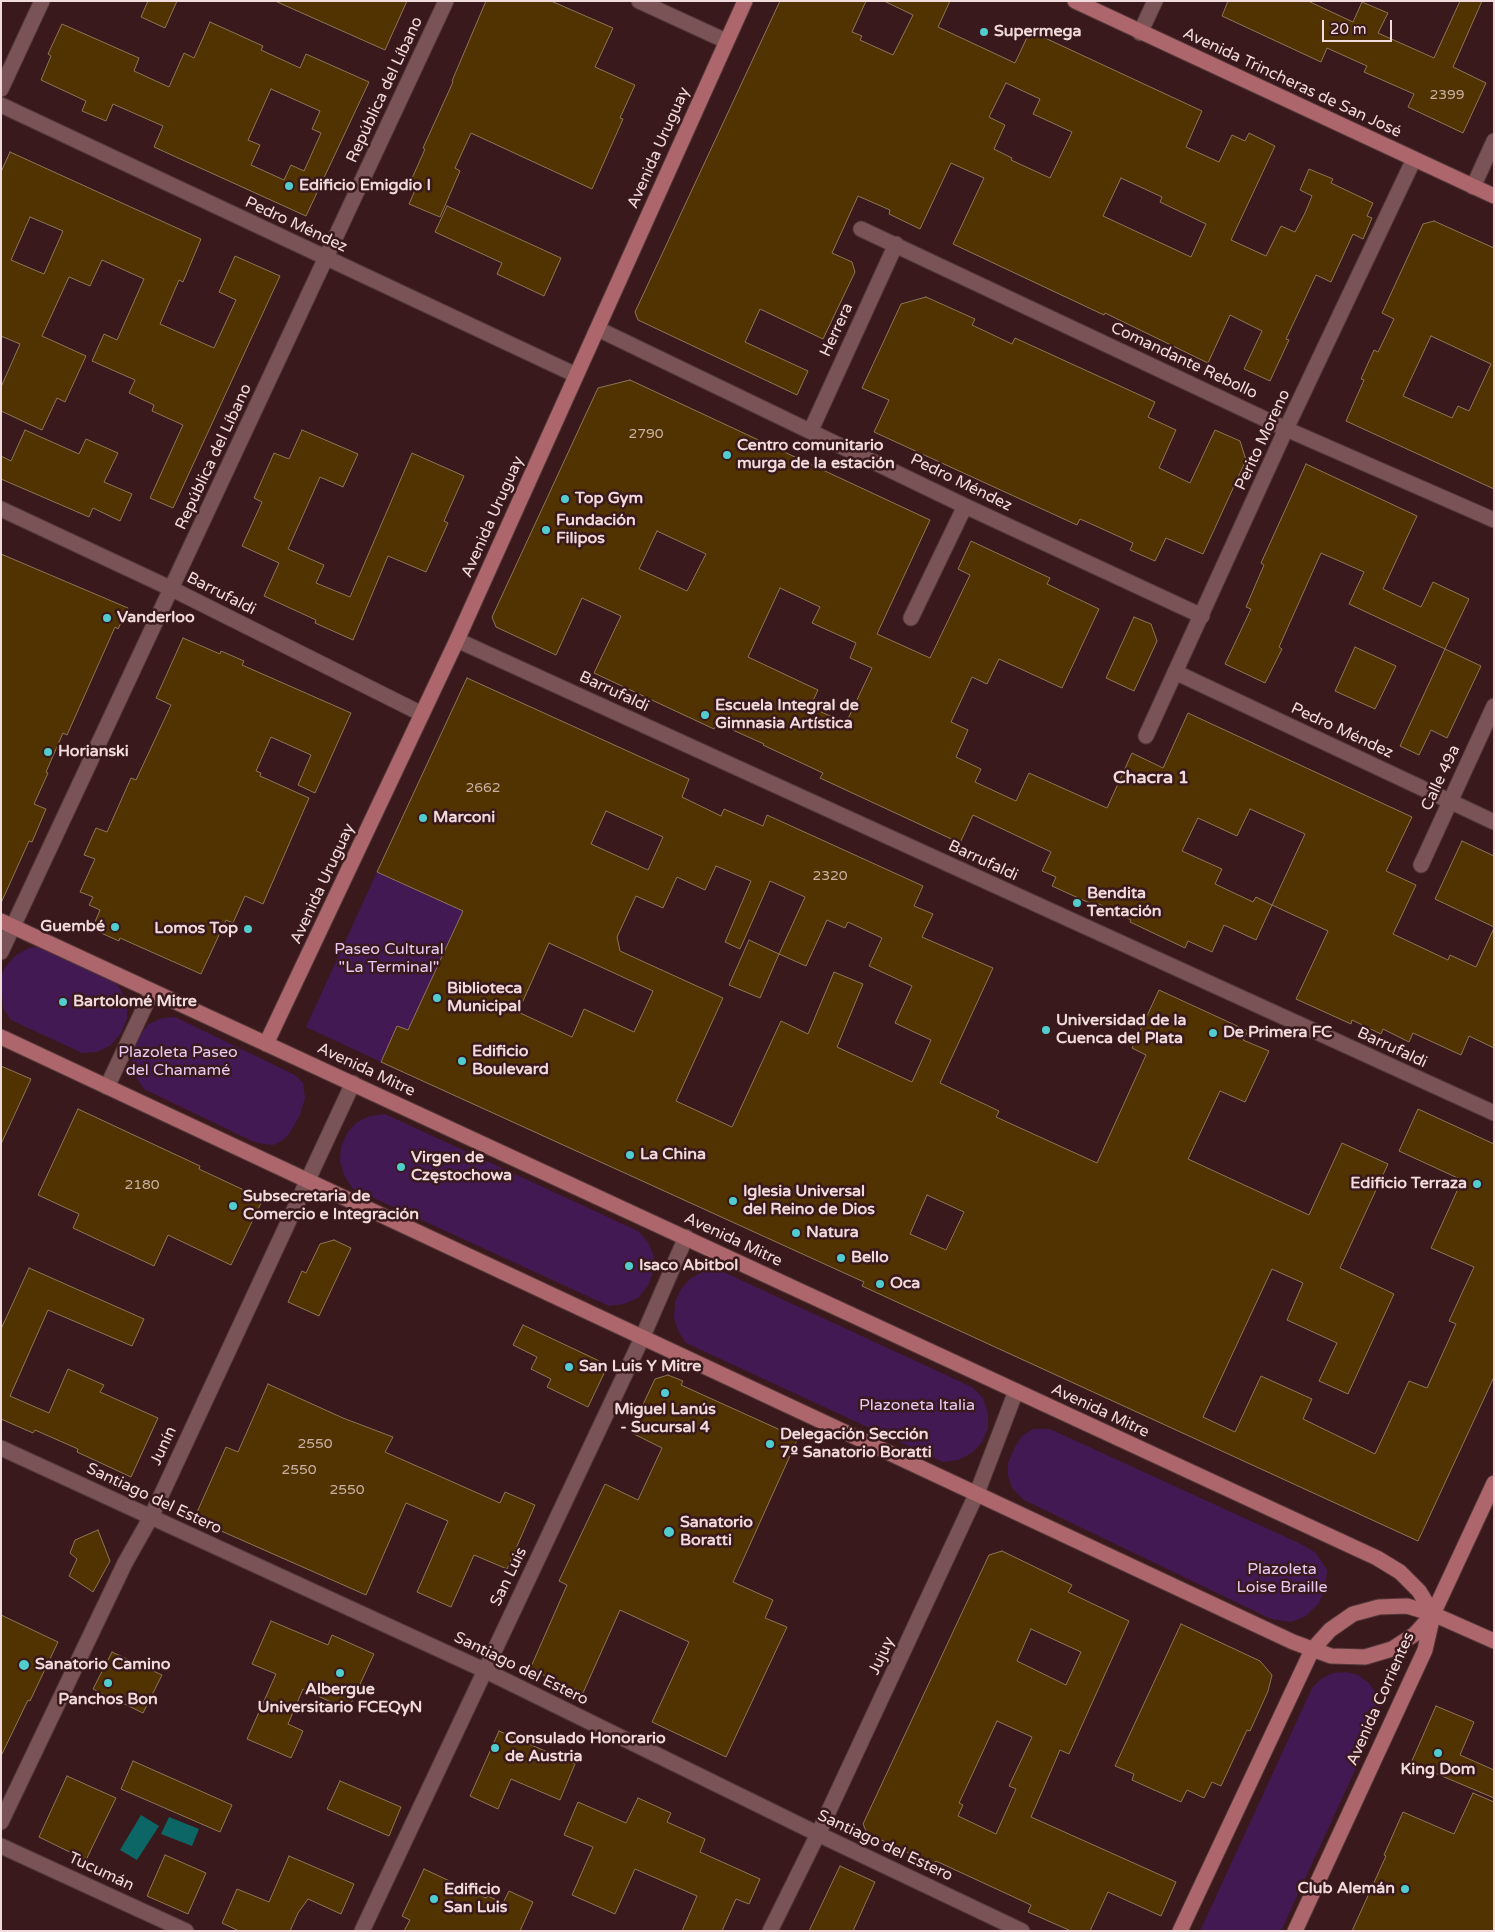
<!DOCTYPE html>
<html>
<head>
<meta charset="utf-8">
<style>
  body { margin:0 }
  #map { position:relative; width:1495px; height:1932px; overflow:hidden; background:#39191c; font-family:"Varela Round",sans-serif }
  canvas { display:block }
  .frame { position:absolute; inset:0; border:2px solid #f2dbdc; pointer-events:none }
  .scale { position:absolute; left:1322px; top:20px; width:70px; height:22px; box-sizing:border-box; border:2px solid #f2dbdc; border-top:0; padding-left:6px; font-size:15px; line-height:18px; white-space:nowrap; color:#f2dbdc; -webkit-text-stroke:4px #39191c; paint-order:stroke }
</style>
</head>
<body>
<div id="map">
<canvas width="1495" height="1932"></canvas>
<div class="frame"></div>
<div class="scale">20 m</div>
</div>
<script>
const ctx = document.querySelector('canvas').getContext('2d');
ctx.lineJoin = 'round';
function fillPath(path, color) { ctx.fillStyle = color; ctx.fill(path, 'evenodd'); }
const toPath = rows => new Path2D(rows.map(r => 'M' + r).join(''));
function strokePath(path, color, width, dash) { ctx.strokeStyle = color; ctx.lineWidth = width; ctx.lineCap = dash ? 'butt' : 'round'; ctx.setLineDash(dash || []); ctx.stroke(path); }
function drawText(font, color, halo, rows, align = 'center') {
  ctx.font = font + ' "Varela Round",sans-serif'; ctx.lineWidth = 5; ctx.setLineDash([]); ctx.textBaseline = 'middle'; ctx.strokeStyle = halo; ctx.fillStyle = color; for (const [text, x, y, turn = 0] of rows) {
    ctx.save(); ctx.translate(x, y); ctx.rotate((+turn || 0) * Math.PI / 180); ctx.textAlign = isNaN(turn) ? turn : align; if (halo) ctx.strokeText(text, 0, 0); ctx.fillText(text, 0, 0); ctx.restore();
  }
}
const green = toPath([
  [377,872,463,911,408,1030,397,1026,381,1062,306,1027],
  [44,946,111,978,121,990,127,1004,127,1019,121,1033,111,1045,97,1052,82,1053,11,1020,3,1008,1,975,6,966,16,955,29,948],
  [175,1017,295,1075,303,1083,305,1098,300,1115,289,1134,282,1141,273,1145,263,1144,252,1141,144,1089,136,1077,132,1063,133,1048,139,1035,149,1024,162,1018],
  [385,1114,638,1231,648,1242,654,1257,653,1272,648,1286,638,1298,624,1304,609,1306,352,1188,344,1175,340,1161,341,1147,347,1133,357,1122,370,1116],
  [719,1270,972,1387,983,1398,988,1413,988,1428,982,1442,972,1453,958,1460,943,1462,686,1343,678,1331,674,1317,675,1302,681,1289,691,1278,704,1271],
  [1033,1429,1050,1429,1301,1544,1316,1553,1327,1570,1325,1589,1319,1603,1306,1616,1291,1622,1271,1619,1024,1500,1012,1488,1008,1476,1008,1463,1015,1447,1022,1436],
  [1346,1672,1358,1675,1369,1683,1376,1693,1380,1705,1379,1718,1281,1931,1200,1931,1312,1688,1321,1679,1333,1673]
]);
const water = toPath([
  [141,1815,159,1826,137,1860,120,1850],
  [169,1817,199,1829,192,1846,161,1834]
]);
const building = toPath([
  [148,1,177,1,165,28,141,17,148,1],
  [275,1,407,1,385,50,275,1],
  [486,1,551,1,613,28,595,67,635,85,620,118,623,119,592,189,471,133,455,168,460,171,440,217,409,204,416,188,409,185,425,149,423,148,453,82,452,81,486,1],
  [780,1,866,1,852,32,862,36,860,40,893,55,913,15,884,1,950,1,938,27,1015,63,1030,31,1202,111,1186,147,1219,162,1232,135,1245,141,1249,133,1275,146,1231,240,1266,256,1281,226,1295,232,1305,213,1312,196,1300,190,1309,169,1333,179,1331,183,1373,203,1367,216,1372,218,1363,239,1353,234,1331,282,1316,275,1286,339,1289,340,1270,381,1244,369,1262,331,1230,315,1208,363,1105,313,1104,315,953,244,984,178,951,163,920,229,889,214,890,210,858,196,832,253,852,262,855,272,823,339,760,309,745,342,808,371,797,395,638,320,635,312,780,1],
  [1006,83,1040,99,1033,114,1072,132,1050,178,1011,160,1012,158,994,149,1005,125,989,117,1006,83],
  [1121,178,1162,197,1160,202,1206,224,1191,257,1103,216,1121,178],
  [1228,1,1308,1,1353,22,1362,2,1388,13,1378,33,1434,58,1460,1,1482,1,1453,67,1486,83,1463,133,1408,107,1414,94,1364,72,1367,66,1327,48,1321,62,1222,16,1228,1],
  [210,22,263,46,261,50,300,68,306,54,369,82,306,216,154,147,163,126,113,104,106,121,82,111,86,101,41,80,51,56,48,54,62,24,139,58,134,71,169,87,184,53,194,58,210,22],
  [271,89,320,111,312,129,321,133,304,171,291,165,284,180,251,165,260,145,248,140,271,89],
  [10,152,201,239,183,282,179,280,160,324,214,348,236,300,219,292,235,256,280,276,173,508,150,498,183,425,152,411,154,405,129,393,135,380,92,361,104,334,117,340,144,279,102,260,90,286,69,277,42,336,86,356,65,402,57,398,42,430,1,411,1,387,20,344,1,336,1,172,10,152],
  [30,217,63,231,44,274,11,260,30,217],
  [447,206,561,258,544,296,497,274,502,263,435,232,447,206],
  [1434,221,1494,248,1494,489,1346,421,1364,380,1361,379,1374,350,1378,352,1394,319,1382,313,1423,224,1434,221],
  [1431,336,1491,364,1469,411,1458,406,1452,418,1403,396,1431,336],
  [926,297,975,319,972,325,1012,344,1015,338,1155,402,1148,417,1176,430,1159,468,1190,483,1215,430,1240,441,1246,460,1203,554,1166,538,1155,561,1130,550,1133,543,1098,527,1080,519,1077,525,874,432,889,400,862,388,901,304,926,297],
  [630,380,930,520,877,634,930,658,970,575,958,569,971,541,1050,578,1047,584,1099,609,1062,688,999,659,987,684,972,677,951,722,968,730,956,757,981,769,975,782,1016,801,1029,773,1107,808,1132,753,1163,768,1188,713,1412,817,1386,871,1416,885,1393,934,1448,960,1450,955,1476,967,1494,928,1494,1048,1469,1036,1461,1055,1413,1033,1409,1042,1383,1029,1381,1034,1352,1020,1351,1024,1296,999,1328,931,1272,905,1256,940,1224,925,1212,952,1188,941,1185,948,1130,922,1131,920,1097,903,1096,906,1052,886,1056,877,1042,871,1051,852,973,815,960,843,820,778,823,773,763,745,764,744,717,723,714,729,594,673,621,616,582,598,556,655,496,627,492,617,598,388,630,380],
  [657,531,706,554,687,591,639,569,657,531],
  [780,588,820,607,812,623,856,643,850,658,872,668,846,723,810,707,818,690,748,657,780,588],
  [1250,809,1305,834,1272,905,1256,897,1253,902,1215,884,1222,869,1182,851,1198,818,1237,836,1250,809],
  [25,430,79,454,86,439,118,453,104,482,132,494,120,521,93,508,89,517,1,479,1,456,11,461,25,430],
  [302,430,358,454,343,487,320,477,288,549,324,565,316,583,350,597,412,453,464,476,444,521,448,523,426,572,388,556,353,640,315,623,316,620,264,596,279,563,242,546,262,502,254,498,274,453,289,459,302,430],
  [1306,464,1417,516,1383,589,1421,607,1433,582,1469,599,1445,649,1349,604,1364,572,1321,553,1279,647,1282,649,1265,683,1225,664,1251,609,1246,607,1264,565,1261,563,1306,464],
  [1,554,128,608,118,629,115,627,67,735,63,733,46,772,48,773,34,804,46,809,32,842,29,841,1,903,1,554],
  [1134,617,1151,624,1157,641,1134,691,1106,678,1134,617],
  [183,638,220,654,221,651,244,661,242,665,351,713,315,793,298,785,311,755,271,737,256,771,261,773,260,776,309,798,263,904,245,896,233,923,226,920,201,974,120,938,119,941,92,929,100,910,89,905,93,897,80,892,95,859,84,855,96,828,107,832,131,778,136,780,171,705,156,698,183,638],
  [1355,647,1396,666,1375,709,1335,691,1355,647],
  [1445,649,1481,666,1447,738,1431,730,1419,755,1400,746,1445,649],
  [467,678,689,779,682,797,721,816,724,809,763,826,767,815,923,886,914,906,933,914,922,937,993,968,940,1083,999,1111,996,1117,1097,1163,1146,1055,1132,1048,1159,990,1248,1031,1243,1040,1269,1051,1245,1102,1220,1091,1188,1159,1309,1215,1342,1143,1388,1164,1340,1268,1394,1294,1348,1394,1319,1381,1337,1343,1287,1320,1303,1283,1272,1269,1203,1417,1235,1432,1261,1376,1312,1399,1303,1419,1375,1454,1409,1381,1427,1388,1456,1324,1449,1321,1474,1267,1431,1248,1462,1180,1399,1151,1418,1109,1494,1144,1494,1377,1418,1541,862,1286,864,1282,381,1062,397,1026,408,1030,463,911,377,872,467,678],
  [606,811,663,837,648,870,591,844,606,811],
  [716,866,751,881,725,942,740,949,770,881,805,897,779,954,806,966,827,920,845,928,848,922,882,938,869,966,912,986,895,1023,931,1040,912,1082,837,1047,863,984,834,972,808,1034,781,1021,732,1127,676,1101,723,998,620,951,617,937,636,896,663,908,677,877,705,890,716,866],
  [549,943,653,991,634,1032,584,1009,572,1037,518,1012,549,943],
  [927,1195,964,1212,946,1250,910,1234,927,1195],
  [1462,841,1494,856,1494,927,1435,899,1462,841],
  [749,940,779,954,760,998,729,985,749,940],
  [1,1066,31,1079,1,1144,1,1066],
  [78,1109,200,1166,199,1169,263,1199,231,1265,168,1235,154,1266,73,1228,79,1214,38,1195,78,1109],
  [334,1240,351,1248,319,1316,288,1302,302,1271,306,1273,320,1244,334,1240],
  [29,1268,144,1319,132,1346,48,1310,10,1396,49,1413,68,1369,104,1385,100,1392,158,1418,131,1477,77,1452,78,1449,35,1430,33,1433,1,1419,1,1329,29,1268],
  [523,1325,608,1365,588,1407,547,1387,551,1379,531,1369,537,1357,513,1345,523,1325],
  [668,1375,683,1381,681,1385,798,1438,733,1582,773,1600,765,1618,787,1627,726,1757,652,1722,689,1642,620,1610,583,1693,530,1669,567,1585,559,1581,605,1484,638,1500,662,1448,630,1432,655,1379,668,1375],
  [268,1384,343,1418,393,1437,385,1452,500,1503,505,1492,535,1505,507,1569,474,1555,451,1607,417,1592,448,1521,406,1503,366,1595,194,1519,226,1447,238,1452,268,1384],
  [98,1530,110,1561,93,1592,69,1576,77,1559,70,1553,75,1540,98,1530],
  [1002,1551,1072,1585,1068,1592,1129,1621,1069,1754,1060,1750,1031,1817,1176,1882,1161,1916,1108,1892,1090,1931,1071,1931,1028,1912,1031,1905,936,1861,933,1865,867,1833,863,1824,989,1555,1002,1551],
  [1031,1629,1081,1652,1066,1685,1017,1661,1031,1629],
  [997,1721,1032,1737,1009,1786,1016,1789,996,1834,958,1816,963,1805,959,1803,997,1721],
  [1,1615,58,1642,30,1701,28,1700,1,1756,1,1615],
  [271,1621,328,1645,332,1635,374,1654,348,1710,303,1689,288,1724,303,1731,291,1758,247,1739,276,1674,252,1664,271,1621],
  [1181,1624,1260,1661,1272,1675,1268,1691,1250,1731,1247,1730,1221,1786,1212,1782,1204,1798,1187,1790,1181,1802,1132,1780,1134,1774,1115,1766,1181,1624],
  [112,1652,162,1675,143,1713,93,1689,112,1652],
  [1436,1706,1474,1722,1460,1755,1494,1770,1494,1798,1411,1763,1436,1706],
  [499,1731,575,1764,560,1800,511,1779,498,1809,470,1796,499,1731],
  [133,1761,232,1805,220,1832,121,1789,133,1761],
  [67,1776,116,1798,86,1860,39,1837,67,1776],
  [340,1781,401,1807,389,1836,327,1809,340,1781],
  [1473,1793,1494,1802,1494,1931,1352,1931,1386,1856,1384,1855,1403,1812,1454,1834,1473,1793],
  [638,1798,671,1813,667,1822,705,1839,700,1852,760,1879,749,1904,736,1899,722,1931,682,1931,697,1896,635,1869,615,1914,572,1895,593,1847,564,1835,578,1802,626,1823,638,1798],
  [165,1855,206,1873,188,1914,147,1896,165,1855],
  [289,1856,354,1884,341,1914,308,1899,298,1913,290,1931,239,1931,222,1923,237,1889,269,1902,289,1856],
  [840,1866,875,1882,853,1931,809,1931,840,1866],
  [424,1869,486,1898,488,1896,503,1903,509,1891,533,1902,520,1931,404,1931,410,1920,402,1916,424,1869]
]);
const minor = toPath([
  [639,1,726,41],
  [1140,33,1155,1],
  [1,89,42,1],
  [1,105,576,375],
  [1473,187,1494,141],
  [861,229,1286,429,1494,520],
  [598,329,965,506,1202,616],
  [811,430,896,244],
  [1,509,172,589,422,714],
  [911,618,965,506],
  [457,640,1494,1113],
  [1175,672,1494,822],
  [1146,736,1286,429,1414,159],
  [1421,865,1494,706],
  [1,952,446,1],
  [107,1087,152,991],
  [1,1448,484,1670,818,1834,1022,1931],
  [1,1822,125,1563,151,1517,353,1083],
  [1,1846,186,1931],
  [362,1931,643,1336,686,1237],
  [770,1931,818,1834,977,1493,1016,1391]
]);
const primary = toPath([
  [1075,1,1494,196],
  [1,921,1377,1558,1400,1572,1419,1591,1433,1614],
  [1,1037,1293,1642,1331,1656,1365,1657,1392,1649,1415,1634,1433,1614,1494,1483],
  [266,1044,457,640,745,1],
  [1180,1931,1312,1650,1330,1630,1353,1614,1379,1607,1407,1606,1433,1614,1494,1641],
  [1295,1931,1425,1650,1433,1615]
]);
const markers = [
  [984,32,5,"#52cdce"],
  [289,186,5,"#52cdce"],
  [727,455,5,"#52cdce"],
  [565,499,5,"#52cdce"],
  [546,530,5,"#52cdce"],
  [107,618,5,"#52cdce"],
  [705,715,5,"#52cdce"],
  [48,752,5,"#52cdce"],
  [423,818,5,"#52cdce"],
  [1077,903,5,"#52cdce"],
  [115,927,5,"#52cdce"],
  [248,929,5,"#52cdce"],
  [437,998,5,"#52cdce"],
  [63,1002,5,"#52cdce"],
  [1046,1030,5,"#52cdce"],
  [1213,1033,5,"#52cdce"],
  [462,1061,5,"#52cdce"],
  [630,1155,5,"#52cdce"],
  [401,1167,5,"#52cdce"],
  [1477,1184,5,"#52cdce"],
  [733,1201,5,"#52cdce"],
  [233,1206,5,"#52cdce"],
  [796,1233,5,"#52cdce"],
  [841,1258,5,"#52cdce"],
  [629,1266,5,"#52cdce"],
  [880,1284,5,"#52cdce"],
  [569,1367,5,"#52cdce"],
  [665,1393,5,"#52cdce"],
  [770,1444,5,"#52cdce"],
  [669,1532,6,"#52cdce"],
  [24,1665,6,"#52cdce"],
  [340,1673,5,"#52cdce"],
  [108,1683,5,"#52cdce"],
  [495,1748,5,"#52cdce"],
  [1438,1753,5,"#52cdce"],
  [1405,1889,5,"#52cdce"],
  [434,1899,5,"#52cdce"]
];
const numberNames = [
  ["2399",1447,95],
  ["2790",646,434],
  ["2662",483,788],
  ["2320",830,876],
  ["2180",142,1185],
  ["2550",315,1444],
  ["2550",299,1470],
  ["2550",347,1490]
];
const poiNames = [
  ["Supermega",994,32],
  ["Edificio Emigdio I",299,186],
  ["Centro comunitario",737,446],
  ["murga de la estación",737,464],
  ["Top Gym",575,499],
  ["Fundación",556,521],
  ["Filipos",556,539],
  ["Vanderloo",117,618],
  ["Escuela Integral de",715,706],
  ["Gimnasia Artística",715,724],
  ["Horianski",58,752],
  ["Marconi",433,818],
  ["Bendita",1087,894],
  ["Tentación",1087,912],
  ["Guembé",105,927,"right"],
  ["Lomos Top",238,929,"right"],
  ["Biblioteca",447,989],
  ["Municipal",447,1007],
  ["Bartolomé Mitre",73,1002],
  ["Universidad de la",1056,1021],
  ["Cuenca del Plata",1056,1039],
  ["De Primera FC",1223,1033],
  ["Edificio",472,1052],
  ["Boulevard",472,1070],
  ["La China",640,1155],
  ["Virgen de",411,1158],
  ["Częstochowa",411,1176],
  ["Edificio Terraza",1467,1184,"right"],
  ["Iglesia Universal",743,1192],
  ["del Reino de Dios",743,1210],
  ["Subsecretaria de",243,1197],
  ["Comercio e Integración",243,1215],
  ["Natura",806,1233],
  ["Bello",851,1258],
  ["Isaco Abitbol",639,1266],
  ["Oca",890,1284],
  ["San Luis Y Mitre",579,1367],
  ["Miguel Lanús",665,1410,"center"],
  ["- Sucursal 4",665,1428,"center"],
  ["Delegación Sección",780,1435],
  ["7º Sanatorio Boratti",780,1453],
  ["Sanatorio",680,1523],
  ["Boratti",680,1541],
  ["Sanatorio Camino",35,1665],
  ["Albergue",340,1690,"center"],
  ["Universitario FCEQyN",340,1708,"center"],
  ["Panchos Bon",108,1700,"center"],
  ["Consulado Honorario",505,1739],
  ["de Austria",505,1757],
  ["King Dom",1438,1770,"center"],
  ["Club Alemán",1395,1889,"right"],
  ["Edificio",444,1890],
  ["San Luis",444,1908]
];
const streetNames = [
  ["Avenida Trincheras de San José",1292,83,25],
  ["República del Líbano",385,90,-65],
  ["Avenida Uruguay",659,148,-66],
  ["Pedro Méndez",296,225,25],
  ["Herrera",837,330,-65],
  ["Comandante Rebollo",1184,361,25],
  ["Perito Moreno",1263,440,-65],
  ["República del Líbano",214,457,-65],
  ["Pedro Méndez",961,483,26],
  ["Avenida Uruguay",493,517,-66],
  ["Barrufaldi",221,594,27],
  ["Barrufaldi",614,692,25],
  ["Pedro Méndez",1342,731,25],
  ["Calle 49a",1441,778,-65],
  ["Barrufaldi",983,861,25],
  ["Avenida Uruguay",323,884,-65],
  ["Barrufaldi",1392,1048,25],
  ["Avenida Mitre",366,1070,25],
  ["Avenida Mitre",733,1240,25],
  ["Avenida Mitre",1100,1411,25],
  ["Junín",164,1446,-65],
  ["Santiago del Estero",154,1499,25],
  ["San Luis",509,1577,-64],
  ["Jujuy",882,1656,-65],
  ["Santiago del Estero",521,1669,26],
  ["Avenida Corrientes",1381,1699,-66],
  ["Santiago del Estero",885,1846,25],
  ["Tucumán",101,1872,25]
];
const parkNames = [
  ["Paseo Cultural",389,950],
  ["\"La Terminal\"",389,968],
  ["Plazoleta Paseo",178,1053],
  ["del Chamamé",178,1071],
  ["Plazoneta Italia",917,1406],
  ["Plazoleta",1282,1570],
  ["Loise Braille",1282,1588]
];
const neighbourhoodNames = [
  ["Chacra 1",1151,778]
];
fillPath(green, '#431953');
fillPath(water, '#0d6666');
fillPath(building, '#503300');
strokePath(building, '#8c7658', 1);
strokePath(minor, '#523739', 17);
strokePath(primary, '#523739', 17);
strokePath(minor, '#795355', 15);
strokePath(primary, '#ad676c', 15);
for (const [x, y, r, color] of markers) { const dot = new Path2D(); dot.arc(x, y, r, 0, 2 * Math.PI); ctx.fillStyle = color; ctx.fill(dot); strokePath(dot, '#39191c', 2); }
drawText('14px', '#cab1a5', null, numberNames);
drawText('bold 16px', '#f2dbdc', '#39191c', poiNames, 'left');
drawText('16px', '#f2dbdc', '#39191c', streetNames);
drawText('16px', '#e6caf3', '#39191c', parkNames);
drawText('bold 18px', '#f2dbdc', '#39191c', neighbourhoodNames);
</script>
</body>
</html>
